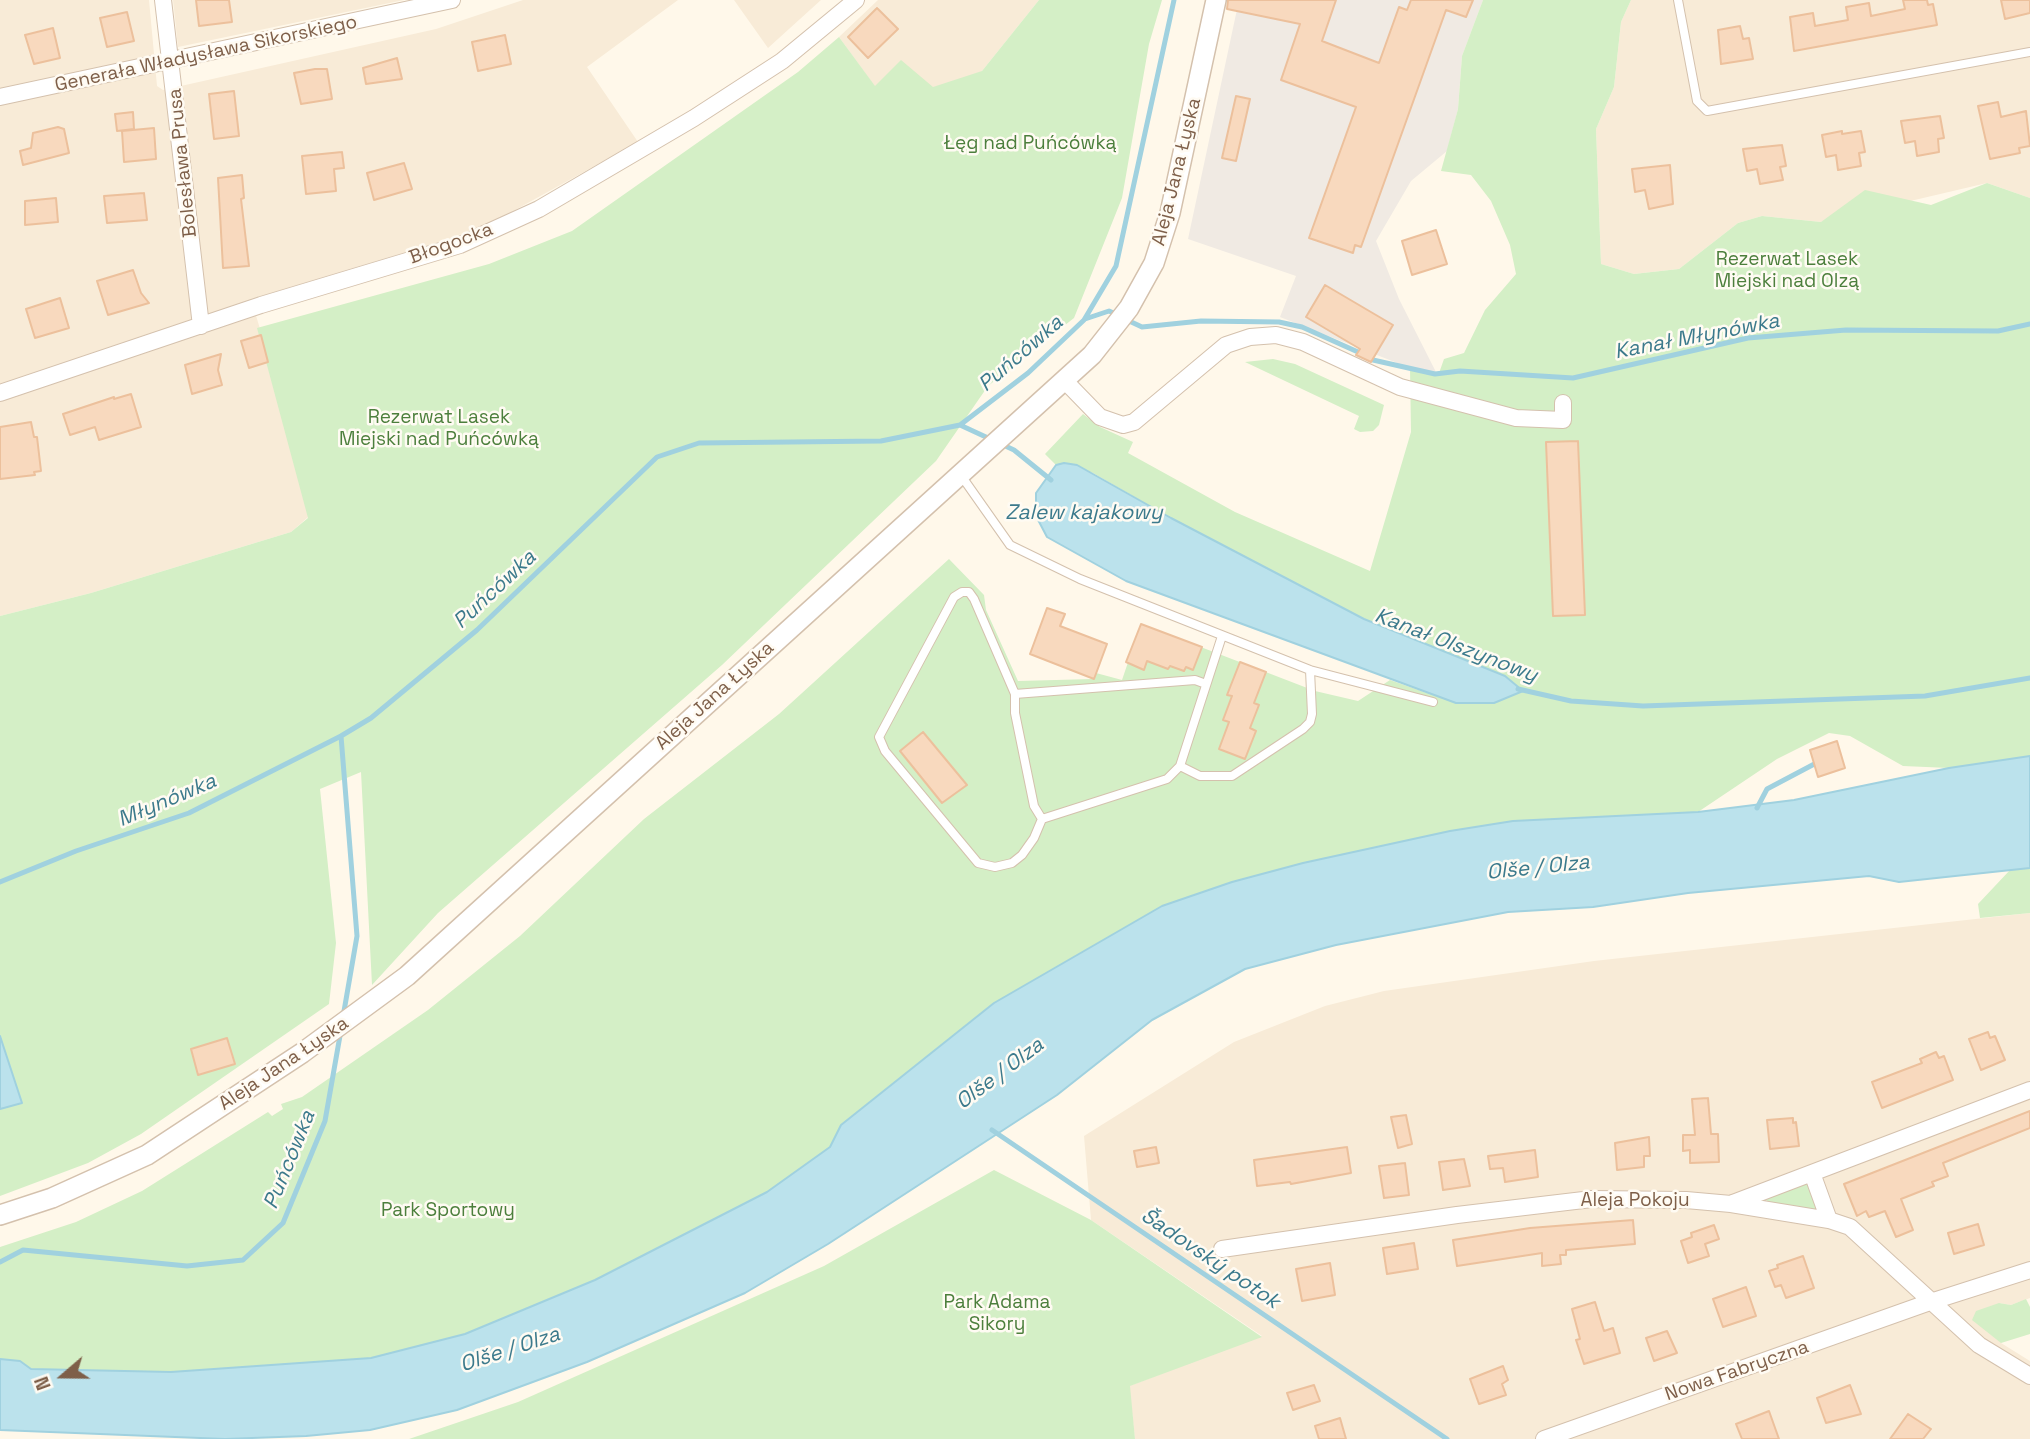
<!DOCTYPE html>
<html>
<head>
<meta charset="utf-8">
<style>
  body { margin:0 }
  #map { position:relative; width:2030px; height:1439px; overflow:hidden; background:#fff8ea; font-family:"Space Grotesk",sans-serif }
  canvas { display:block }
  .north { position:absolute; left:28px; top:1341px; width:70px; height:70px; -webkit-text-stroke:5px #fffbf3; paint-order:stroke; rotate:250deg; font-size:19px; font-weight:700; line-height:28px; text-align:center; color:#7e5f49 }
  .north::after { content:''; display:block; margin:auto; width:24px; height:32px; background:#7e5f49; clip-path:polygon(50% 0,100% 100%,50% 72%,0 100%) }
</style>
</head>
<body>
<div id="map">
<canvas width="2030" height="1439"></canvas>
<div class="north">N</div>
</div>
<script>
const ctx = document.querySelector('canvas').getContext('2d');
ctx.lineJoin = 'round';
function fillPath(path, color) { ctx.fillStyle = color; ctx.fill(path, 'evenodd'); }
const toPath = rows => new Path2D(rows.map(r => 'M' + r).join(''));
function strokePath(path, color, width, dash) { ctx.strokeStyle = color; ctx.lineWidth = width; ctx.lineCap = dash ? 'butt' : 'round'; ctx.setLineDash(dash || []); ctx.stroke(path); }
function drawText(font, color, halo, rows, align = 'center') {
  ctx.font = font + ' "Space Grotesk",sans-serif'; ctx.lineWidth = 5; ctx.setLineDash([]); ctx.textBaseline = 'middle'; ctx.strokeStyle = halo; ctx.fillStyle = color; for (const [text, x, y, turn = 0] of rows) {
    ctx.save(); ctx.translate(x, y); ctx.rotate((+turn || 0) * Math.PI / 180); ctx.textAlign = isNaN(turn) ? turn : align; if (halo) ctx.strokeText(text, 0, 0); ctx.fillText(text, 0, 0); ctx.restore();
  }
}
const residential = toPath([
  [0,0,149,0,157,86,163,90,436,29,523,0,678,0,587,67,638,142,497,220,446,240,251,299,315,511,291,532,91,593,0,616],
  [173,0,404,0,178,47],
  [734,0,821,0,768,48],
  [878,0,1039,0,954,106,875,87,839,37],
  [1631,0,2030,0,2030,198,1987,183,1821,222,1762,216,1738,223,1679,269,1634,274,1601,264,1596,129,1614,87,1621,22],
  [2030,913,2030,1298,2011,1305,1999,1303,2001,1343,2030,1361,2030,1439,1135,1439,1129,1386,1262,1336,1091,1220,1084,1136,1234,1042,1325,1006,1384,991,1594,961]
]);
const industrial = toPath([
  [1239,0,1483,0,1462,56,1458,109,1447,151,1411,181,1376,241,1399,299,1438,376,1410,368,1280,317,1296,276,1188,239]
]);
const green = toPath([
  [1039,0,1162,0,1149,44,1122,198,1074,318,988,386,936,461,722,665,438,913,372,985,361,772,320,789,336,943,329,1004,141,1134,88,1163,0,1196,0,616,91,593,291,532,308,518,257,328,489,264,572,231,798,72,839,37,875,86,901,60,933,87,982,71],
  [1483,0,1631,0,1621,22,1614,87,1596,129,1601,264,1634,274,1679,269,1738,223,1762,216,1821,222,1865,190,1931,205,1987,183,2030,198,2030,756,1949,768,1903,766,1850,736,1829,733,1777,759,1698,812,1513,821,842,1125,830,1147,767,1192,595,1280,465,1334,371,1358,288,1366,171,1372,31,1369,20,1361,0,1359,0,1247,76,1222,142,1191,268,1112,272,1116,283,1109,281,1104,302,1097,428,1010,520,936,644,819,779,714,949,559,984,595,986,610,1018,681,1093,679,1096,673,1122,680,1141,624,1315,691,1358,701,1390,680,1427,693,1505,676,1364,619,1171,518,1093,473,1064,463,1056,465,1045,454,1083,414,1100,427,1133,442,1128,453,1235,512,1370,571,1411,432,1410,368,1438,376,1444,359,1464,353,1485,310,1516,274,1510,245,1491,201,1471,175,1441,171,1458,109,1462,56],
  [1273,359,1295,364,1384,405,1379,425,1373,431,1360,432,1354,429,1359,416,1245,362],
  [2030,868,2030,913,1980,918,1978,904,2010,870],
  [994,1170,1091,1220,1262,1337,1130,1386,1135,1439,409,1439,518,1402,824,1266],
  [1807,1184,1817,1211,1768,1204,1766,1199],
  [2026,1299,2030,1307,2030,1334,2001,1343,1972,1320,1976,1311,1999,1303,2011,1305]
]);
const water = toPath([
  [1064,463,1077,465,1171,518,1364,619,1505,676,1523,691,1494,703,1456,703,1126,581,1047,537,1036,516,1036,493,1056,465,1064,463],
  [2030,756,2030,868,1899,882,1869,876,1688,893,1593,907,1508,912,1336,945,1245,969,1152,1020,1057,1095,828,1244,745,1293,587,1362,457,1410,370,1430,306,1436,225,1439,0,1430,0,1359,20,1361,31,1369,171,1372,371,1358,465,1334,595,1280,767,1192,830,1147,841,1125,994,1003,1162,906,1232,882,1303,863,1450,831,1513,821,1698,812,1794,800,1949,768,2030,756],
  [0,1036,22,1103,0,1109,0,1036]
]);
const stream = toPath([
  [1085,319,1109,311,1118,315],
  [1127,320,1142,327,1201,321,1279,322,1302,327,1358,352],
  [1373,360,1435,374,1460,371,1573,378,1748,338,1846,330,1998,331,2030,324],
  [960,425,1014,450,1051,480],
  [1518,689,1571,701,1643,706,1925,696,2030,678],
  [1757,808,1767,789,1820,761],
  [0,882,76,851,189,813,341,736],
  [343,1017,357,936,341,736,371,718,477,630,657,457,699,443,881,441,960,425,1028,373,1084,320,1116,266,1174,0],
  [992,1130,1447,1439],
  [0,1262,23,1250,187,1266,243,1260,283,1223,325,1121,341,1030]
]);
const building = toPath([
  [196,0,229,0,232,22,199,26,196,0],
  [1228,0,1336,0,1322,41,1379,63,1399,7,1407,10,1411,0,1473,0,1466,17,1446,10,1361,247,1355,245,1353,253,1309,238,1356,107,1281,80,1300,24,1227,9,1228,0],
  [1903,0,1927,0,1928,5,1933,4,1937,25,1794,51,1790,17,1813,13,1815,26,1848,20,1846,7,1869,3,1871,16,1905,9,1903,0],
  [2001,0,2030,0,2030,13,2005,19,2001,0],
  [877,8,898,29,868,58,848,37,877,8],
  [127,12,134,41,107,47,100,18,127,12],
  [1740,26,1743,39,1749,38,1753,59,1721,64,1718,30,1740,26],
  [53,28,60,58,34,64,25,35,53,28],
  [505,35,511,64,478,71,472,42,505,35],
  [397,58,402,79,366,84,363,68,397,58],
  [315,69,327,69,332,99,301,104,294,73,315,69],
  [234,91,239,136,214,139,209,94,234,91],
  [1236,96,1250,99,1236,161,1222,158,1236,96],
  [1998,102,2001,117,2026,111,2030,146,2019,148,2020,153,1990,159,1978,106,1998,102],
  [133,112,134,129,117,131,115,114,133,112],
  [1940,116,1944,138,1938,139,1939,152,1917,156,1915,141,1905,143,1901,121,1940,116],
  [58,127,64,129,69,153,23,165,20,151,31,148,33,133,58,127],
  [154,128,156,159,124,162,122,131,154,128],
  [1842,131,1842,134,1861,131,1865,152,1859,153,1861,166,1838,170,1836,155,1826,157,1822,135,1842,131],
  [1782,145,1786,166,1780,167,1783,180,1760,184,1757,169,1747,171,1743,149,1782,145],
  [342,152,344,168,334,169,336,191,306,194,302,156,342,152],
  [404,163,412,189,374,200,367,173,404,163],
  [1670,165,1673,204,1649,209,1645,190,1635,192,1632,169,1670,165],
  [242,175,244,198,241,199,249,266,223,268,218,178,242,175],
  [144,193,147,220,107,223,104,196,144,193],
  [56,198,58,222,25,225,25,201,56,198],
  [1436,230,1447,264,1412,275,1402,241,1436,230],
  [133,270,141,293,149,303,108,315,97,281,133,270],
  [1325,285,1393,325,1371,362,1356,355,1360,349,1306,317,1325,285],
  [60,298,69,328,35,338,26,309,60,298],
  [261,335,268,362,249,368,241,341,261,335],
  [221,354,218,370,222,385,192,394,185,365,221,354],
  [131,394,141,427,99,440,95,427,70,435,63,414,114,397,114,399,131,394],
  [31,422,34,437,37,437,41,471,34,472,35,475,0,479,0,427,31,422],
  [1578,441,1585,615,1553,616,1546,442,1578,441],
  [1047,608,1065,614,1060,626,1107,644,1094,679,1030,654,1047,608],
  [1141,624,1202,647,1193,670,1186,667,1184,671,1170,666,1168,669,1147,661,1144,670,1126,662,1141,624],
  [1240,662,1266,672,1254,703,1259,705,1250,728,1256,731,1245,759,1219,749,1229,722,1223,720,1232,696,1227,695,1240,662],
  [923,732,967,785,942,803,900,751,923,732],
  [1837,741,1845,768,1818,777,1810,750,1837,741],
  [1988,1032,1990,1038,1995,1036,2005,1060,1981,1070,1969,1039,1988,1032],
  [227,1038,235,1064,198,1075,191,1049,227,1038],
  [1936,1052,1939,1058,1944,1056,1953,1080,1882,1108,1872,1082,1922,1063,1920,1059,1936,1052],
  [1708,1098,1711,1134,1718,1134,1719,1162,1690,1163,1690,1150,1683,1151,1683,1135,1695,1135,1692,1099,1708,1098],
  [2030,1111,2030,1128,1943,1163,1948,1176,1932,1182,1934,1186,1901,1199,1913,1230,1896,1237,1885,1211,1869,1217,1866,1211,1857,1216,1844,1184,2030,1111],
  [1406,1115,1412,1144,1398,1148,1391,1117,1406,1115],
  [1793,1118,1793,1123,1796,1122,1799,1146,1770,1149,1767,1120,1793,1118],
  [1649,1137,1650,1156,1644,1156,1644,1167,1617,1170,1615,1143,1649,1137],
  [1156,1147,1159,1163,1137,1167,1134,1151,1156,1147],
  [1347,1147,1351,1173,1291,1184,1290,1182,1257,1186,1254,1160,1347,1147],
  [1535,1150,1538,1177,1505,1182,1503,1168,1490,1169,1488,1156,1535,1150],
  [1464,1159,1470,1186,1443,1190,1439,1162,1464,1159],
  [1405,1163,1409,1195,1384,1198,1379,1166,1405,1163],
  [1633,1220,1635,1244,1566,1250,1566,1255,1560,1255,1561,1264,1542,1266,1542,1253,1457,1266,1453,1240,1530,1228,1633,1220],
  [1978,1224,1984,1245,1954,1254,1948,1233,1978,1224],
  [1714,1225,1719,1239,1705,1244,1709,1256,1688,1263,1681,1241,1692,1237,1691,1233,1714,1225],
  [1414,1243,1418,1269,1387,1274,1383,1248,1414,1243],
  [1803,1256,1814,1288,1786,1298,1781,1285,1775,1287,1769,1271,1778,1268,1777,1265,1803,1256],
  [1330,1263,1335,1295,1302,1301,1296,1269,1330,1263],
  [1746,1287,1756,1316,1723,1327,1713,1299,1746,1287],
  [1595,1302,1604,1331,1613,1328,1620,1353,1584,1364,1576,1340,1580,1339,1572,1309,1595,1302],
  [1667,1331,1677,1353,1654,1361,1646,1338,1667,1331],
  [1503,1366,1508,1380,1502,1384,1506,1395,1479,1404,1470,1379,1503,1366],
  [1314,1385,1320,1401,1293,1410,1287,1393,1314,1385],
  [1850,1385,1861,1414,1826,1423,1817,1398,1850,1385],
  [1769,1411,1779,1439,1742,1439,1736,1424,1769,1411],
  [1908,1414,1931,1429,1923,1439,1890,1439,1908,1414],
  [1340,1418,1346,1439,1319,1439,1315,1426,1340,1418]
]);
const service = toPath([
  [1678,0,1697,101,1707,111,2030,52],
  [960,474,1010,545,1080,579,1310,670,1433,702],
  [1206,684,1195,680,1015,694,974,599,969,592,962,592,954,597,879,737,885,751,978,863,995,867,1012,863,1022,855,1034,838,1042,819,1167,779,1180,766,1222,636],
  [1015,694,1015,713,1034,806,1042,819],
  [1180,766,1200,776,1232,776,1303,729,1310,722,1312,714,1310,670]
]);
const minor = toPath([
  [163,0,201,326],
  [0,97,452,0],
  [1065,381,1100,417,1123,425,1134,422,1226,345,1250,337,1276,335,1303,342,1400,387,1516,418,1563,420,1563,403],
  [0,393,261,305,460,245,539,209,694,118,782,61,856,0],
  [1812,1173,1829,1220],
  [1733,1203,2030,1090],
  [1222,1249,1457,1215,1592,1199,1686,1200,1731,1204,1829,1220,1850,1227,1979,1345,2030,1376],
  [1544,1439,1930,1302,2030,1270]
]);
const tertiary = toPath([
  [0,1215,52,1198,147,1155,302,1053,407,976,1092,355,1129,308,1154,263,1170,213,1216,0]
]);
const streetNames = [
  ["Generała Władysława Sikorskiego",206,54,-12],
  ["Bolesława Prusa",183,163,-96],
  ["Aleja Jana Łyska",1177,172,-76],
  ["Błogocka",451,244,-20],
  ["Aleja Jana Łyska",715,696,-42],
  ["Aleja Jana Łyska",284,1064,-34],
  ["Aleja Pokoju",1635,1201],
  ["Nowa Fabryczna",1737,1371,-19]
];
const parkNames = [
  ["Łęg nad Puńcówką",1030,144],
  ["Rezerwat Lasek",1787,260],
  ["Miejski nad Olzą",1787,282],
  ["Rezerwat Lasek",439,418],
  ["Miejski nad Puńcówką",439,440],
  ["Park Sportowy",448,1211],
  ["Park Adama",997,1303],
  ["Sikory",997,1325]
];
const waterNames = [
  ["Kanał Młynówka",1697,337,-11],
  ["Puńcówka",1021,354,-41],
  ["Zalew kajakowy",1084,513],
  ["Puńcówka",495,590,-43],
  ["Kanał Olszynowy",1456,646,21],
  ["Młynówka",167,801,-23],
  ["Olše / Olza",1538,868,-6],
  ["Olše / Olza",1000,1074,-37],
  ["Puńcówka",290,1160,-68],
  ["Šadovský potok",1210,1259,34],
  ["Olše / Olza",510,1350,-18]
];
fillPath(residential, '#f8ebd7');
fillPath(industrial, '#f0eae3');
fillPath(green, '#d4efc6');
fillPath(water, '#bbe2ec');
strokePath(water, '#a0d1df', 2);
strokePath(stream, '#a0d1df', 5);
fillPath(building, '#f8d9be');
strokePath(building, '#ecc09c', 2);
strokePath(service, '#d4c1ad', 10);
strokePath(minor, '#d4c1ad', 18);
strokePath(tertiary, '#d4c1ad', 22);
strokePath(service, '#fff', 8);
strokePath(minor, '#fff', 16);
strokePath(tertiary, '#fff', 19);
drawText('19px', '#7e5f49', '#fffbf3', streetNames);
drawText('19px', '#4c7f3c', '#fffbf3', parkNames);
drawText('italic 21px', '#3c7a8c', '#fffbf3', waterNames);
</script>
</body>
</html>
